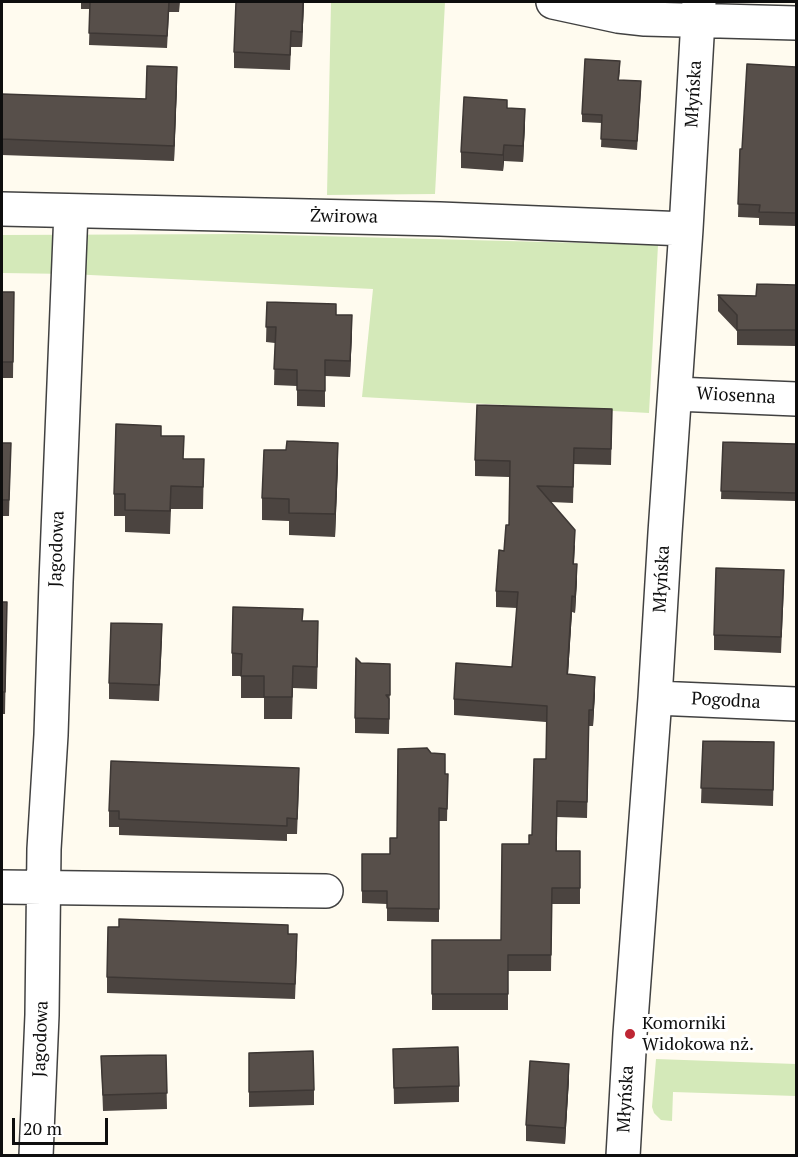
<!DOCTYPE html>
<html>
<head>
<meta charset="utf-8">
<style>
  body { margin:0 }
  #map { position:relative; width:798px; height:1157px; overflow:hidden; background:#fffbef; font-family:"PT Serif",serif }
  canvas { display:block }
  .frame { position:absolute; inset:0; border:3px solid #0e0e0e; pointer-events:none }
  .scale { position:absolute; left:12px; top:1118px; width:96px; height:27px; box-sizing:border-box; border:3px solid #0e0e0e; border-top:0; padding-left:8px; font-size:18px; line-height:21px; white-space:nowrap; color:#0e0e0e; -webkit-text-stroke:4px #fff; paint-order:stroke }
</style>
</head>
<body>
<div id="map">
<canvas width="798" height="1157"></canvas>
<div class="frame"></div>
<div class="scale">20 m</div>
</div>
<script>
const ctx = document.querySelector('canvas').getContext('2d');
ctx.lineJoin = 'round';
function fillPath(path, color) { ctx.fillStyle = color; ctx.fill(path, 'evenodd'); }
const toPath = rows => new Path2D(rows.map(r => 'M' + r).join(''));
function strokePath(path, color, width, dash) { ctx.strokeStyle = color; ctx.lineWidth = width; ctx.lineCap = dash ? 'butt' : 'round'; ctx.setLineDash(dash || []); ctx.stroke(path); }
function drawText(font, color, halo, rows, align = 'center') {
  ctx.font = font + ' "PT Serif",serif'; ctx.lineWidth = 6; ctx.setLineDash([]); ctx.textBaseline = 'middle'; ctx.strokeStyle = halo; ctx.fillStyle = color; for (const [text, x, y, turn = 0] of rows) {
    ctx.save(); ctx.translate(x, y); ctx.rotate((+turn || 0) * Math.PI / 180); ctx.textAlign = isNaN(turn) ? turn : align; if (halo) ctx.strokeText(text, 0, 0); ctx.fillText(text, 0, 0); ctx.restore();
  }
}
const green = toPath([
  [331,2,445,2,435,194,327,195],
  [243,234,658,245,649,413,362,397,373,289,70,274,2,273,2,235],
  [656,1059,796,1064,796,1096,673,1092,672,1121,661,1120,654,1113,652,1107]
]);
const minor = toPath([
  [553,2,618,16,645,19,796,23],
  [2,209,440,219,686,229],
  [675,394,796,399],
  [655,698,796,704],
  [2,887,326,891],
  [36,1156,42,1015,44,849,51,735,56,582,71,211],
  [623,1156,630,1034,655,698,665,533,686,229,699,2]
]);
const wall = toPath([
  [81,2,180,2,179,12,169,12,167,48,89,45,90,9,81,9],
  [304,2,302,47,291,47,290,70,234,68,234,52],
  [796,67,796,226,759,225,759,218,738,217,740,149,742,149],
  [620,69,619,80,641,89,637,150,601,147,602,123,582,122,582,114],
  [177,83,174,161,2,155,2,94,146,99],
  [507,108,525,124,523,162,504,161,503,171,461,168,461,152],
  [796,285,796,346,737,345,737,331,718,311,718,295,756,296],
  [2,292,14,292,13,378,2,378],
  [267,302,336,315,352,331,350,377,325,376,325,407,297,406,297,386,274,385,275,343,266,342],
  [612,425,611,465,574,464,573,503,551,502,575,546,574,564,577,580,575,613,572,612,568,674,595,693,593,726,589,726,587,818,557,817,557,851,580,851,580,904,552,904,551,971,508,971,508,1010,432,1010,432,940,501,940,532,835,546,759,546,722,454,715,454,699,512,667,517,608,496,607,496,591,509,525,509,477,475,476,475,460],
  [161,436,184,459,204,459,203,509,171,509,170,534,125,532,125,516,114,516,114,494],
  [723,442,796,444,796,501,721,499],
  [2,443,11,443,9,516,2,516],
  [338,465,335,537,289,535,289,521,262,520,262,498],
  [784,586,781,653,714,650,714,635],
  [2,602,7,602,5,714,2,714],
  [303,621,318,643,317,689,293,688,292,719,264,719,264,698,241,698,241,676,232,676,232,653],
  [162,640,159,701,109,699,109,683],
  [361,663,390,680,389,734,355,733,355,718],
  [703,741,774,758,773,806,701,803],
  [445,774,448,774,447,821,439,821,439,922,387,921,387,904,362,903,362,854,390,854,397,838],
  [299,784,297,834,287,834,287,841,119,835,119,827,109,827,109,811],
  [288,934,297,950,295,999,107,993,107,977],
  [393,1049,459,1086,459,1102,394,1104],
  [249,1053,314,1090,314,1105,249,1107],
  [166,1055,167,1109,103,1111,101,1056],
  [569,1079,565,1144,526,1141,526,1125]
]);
const shadedWall = toPath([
  [303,2,304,2,302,47,302,32],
  [177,67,177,83,174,161,174,146],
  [525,109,525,124,523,162,523,146],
  [504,145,504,161,503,171,503,155],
  [352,315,352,331,350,377,350,361],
  [338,443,338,465,335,537,335,514],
  [577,564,577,580,575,613,575,597],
  [572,596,572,612,567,690,567,674],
  [595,677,595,693,593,726,593,710],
  [569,1064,569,1079,565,1144,565,1128]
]);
const building = toPath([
  [90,2,169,2,167,36,89,33,90,2],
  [236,2,303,2,302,32,291,31,290,55,234,52,236,2],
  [585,59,620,61,618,80,641,81,637,141,601,139,602,115,582,114,585,59],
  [747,64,796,67,796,213,759,212,760,205,738,204,740,149,742,149,747,64],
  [147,66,177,67,174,146,2,139,2,94,146,99,147,66],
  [464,97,507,100,507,108,525,109,523,146,504,145,503,155,461,152,464,97],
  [757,284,796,285,796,330,737,330,737,315,718,295,756,296,757,284],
  [2,292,14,292,13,362,2,362,2,292],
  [267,302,336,304,336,315,352,315,350,361,325,360,325,391,297,390,297,370,274,369,276,327,266,327,267,302],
  [477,405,612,409,611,449,574,448,573,487,537,486,575,530,573,564,577,564,575,597,572,596,567,674,595,677,593,710,589,710,587,802,557,801,556,851,580,851,580,888,552,888,551,955,508,955,508,994,432,994,432,940,501,940,502,844,529,844,529,835,532,835,534,759,546,759,547,706,454,699,456,663,512,667,518,592,496,591,499,550,504,551,506,525,509,525,510,461,475,460,477,405],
  [116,424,161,426,161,436,184,436,183,459,204,459,203,487,171,486,170,511,125,510,125,494,114,494,116,424],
  [287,441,338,443,335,514,289,513,289,499,262,498,264,450,286,450,287,441],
  [723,442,796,444,796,493,721,491,723,442],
  [2,443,11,443,9,500,2,500,2,443],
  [716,568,784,570,781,637,714,635,716,568],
  [2,602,7,602,5,692,2,692,2,602],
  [233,607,303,609,302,621,318,621,317,667,293,666,292,697,264,697,264,676,241,676,242,654,232,653,233,607],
  [111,623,162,624,159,685,109,683,111,623],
  [356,658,361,663,390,664,390,695,386,695,389,699,389,719,355,718,356,658],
  [703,741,774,742,773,790,701,788,703,741],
  [427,748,431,753,445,754,445,774,448,774,447,809,439,808,439,909,387,908,387,891,362,891,362,854,390,854,390,838,397,838,398,749,427,748],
  [111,761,299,768,297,819,287,818,287,826,119,819,119,811,109,811,111,761],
  [119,919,288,925,288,934,297,934,295,984,107,977,108,927,119,927,119,919],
  [458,1047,459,1086,394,1088,393,1049,458,1047],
  [313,1051,314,1090,249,1092,249,1053,313,1051],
  [166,1055,167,1093,103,1095,101,1056,166,1055],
  [530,1061,569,1064,565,1128,526,1125,530,1061]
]);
const markers = [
  [630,1034,6,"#be2634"]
];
const streetNames = [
  ["Młyńska",694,94,-87],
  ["Żwirowa",344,217,1],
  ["Wiosenna",736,396,3],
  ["Jagodowa",57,549,-88],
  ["Młyńska",662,579,-87],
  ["Pogodna",726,701,3],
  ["Jagodowa",41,1039,-88],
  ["Młyńska",626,1099,-87]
];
const poiNames = [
  ["Komorniki",642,1024],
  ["Widokowa nż.",642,1045]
];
fillPath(green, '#d4e9b9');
strokePath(minor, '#414141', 36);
strokePath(minor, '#fff', 33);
fillPath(wall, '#4b4440');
fillPath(shadedWall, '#3d3734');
fillPath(building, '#574f4a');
strokePath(building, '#3d3734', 1.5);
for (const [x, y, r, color] of markers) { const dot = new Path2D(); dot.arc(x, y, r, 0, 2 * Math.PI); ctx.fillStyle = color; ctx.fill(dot); strokePath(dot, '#fff', 2); }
drawText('18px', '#0e0e0e', '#fff', streetNames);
drawText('18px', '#0e0e0e', '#fff', poiNames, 'left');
</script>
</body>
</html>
